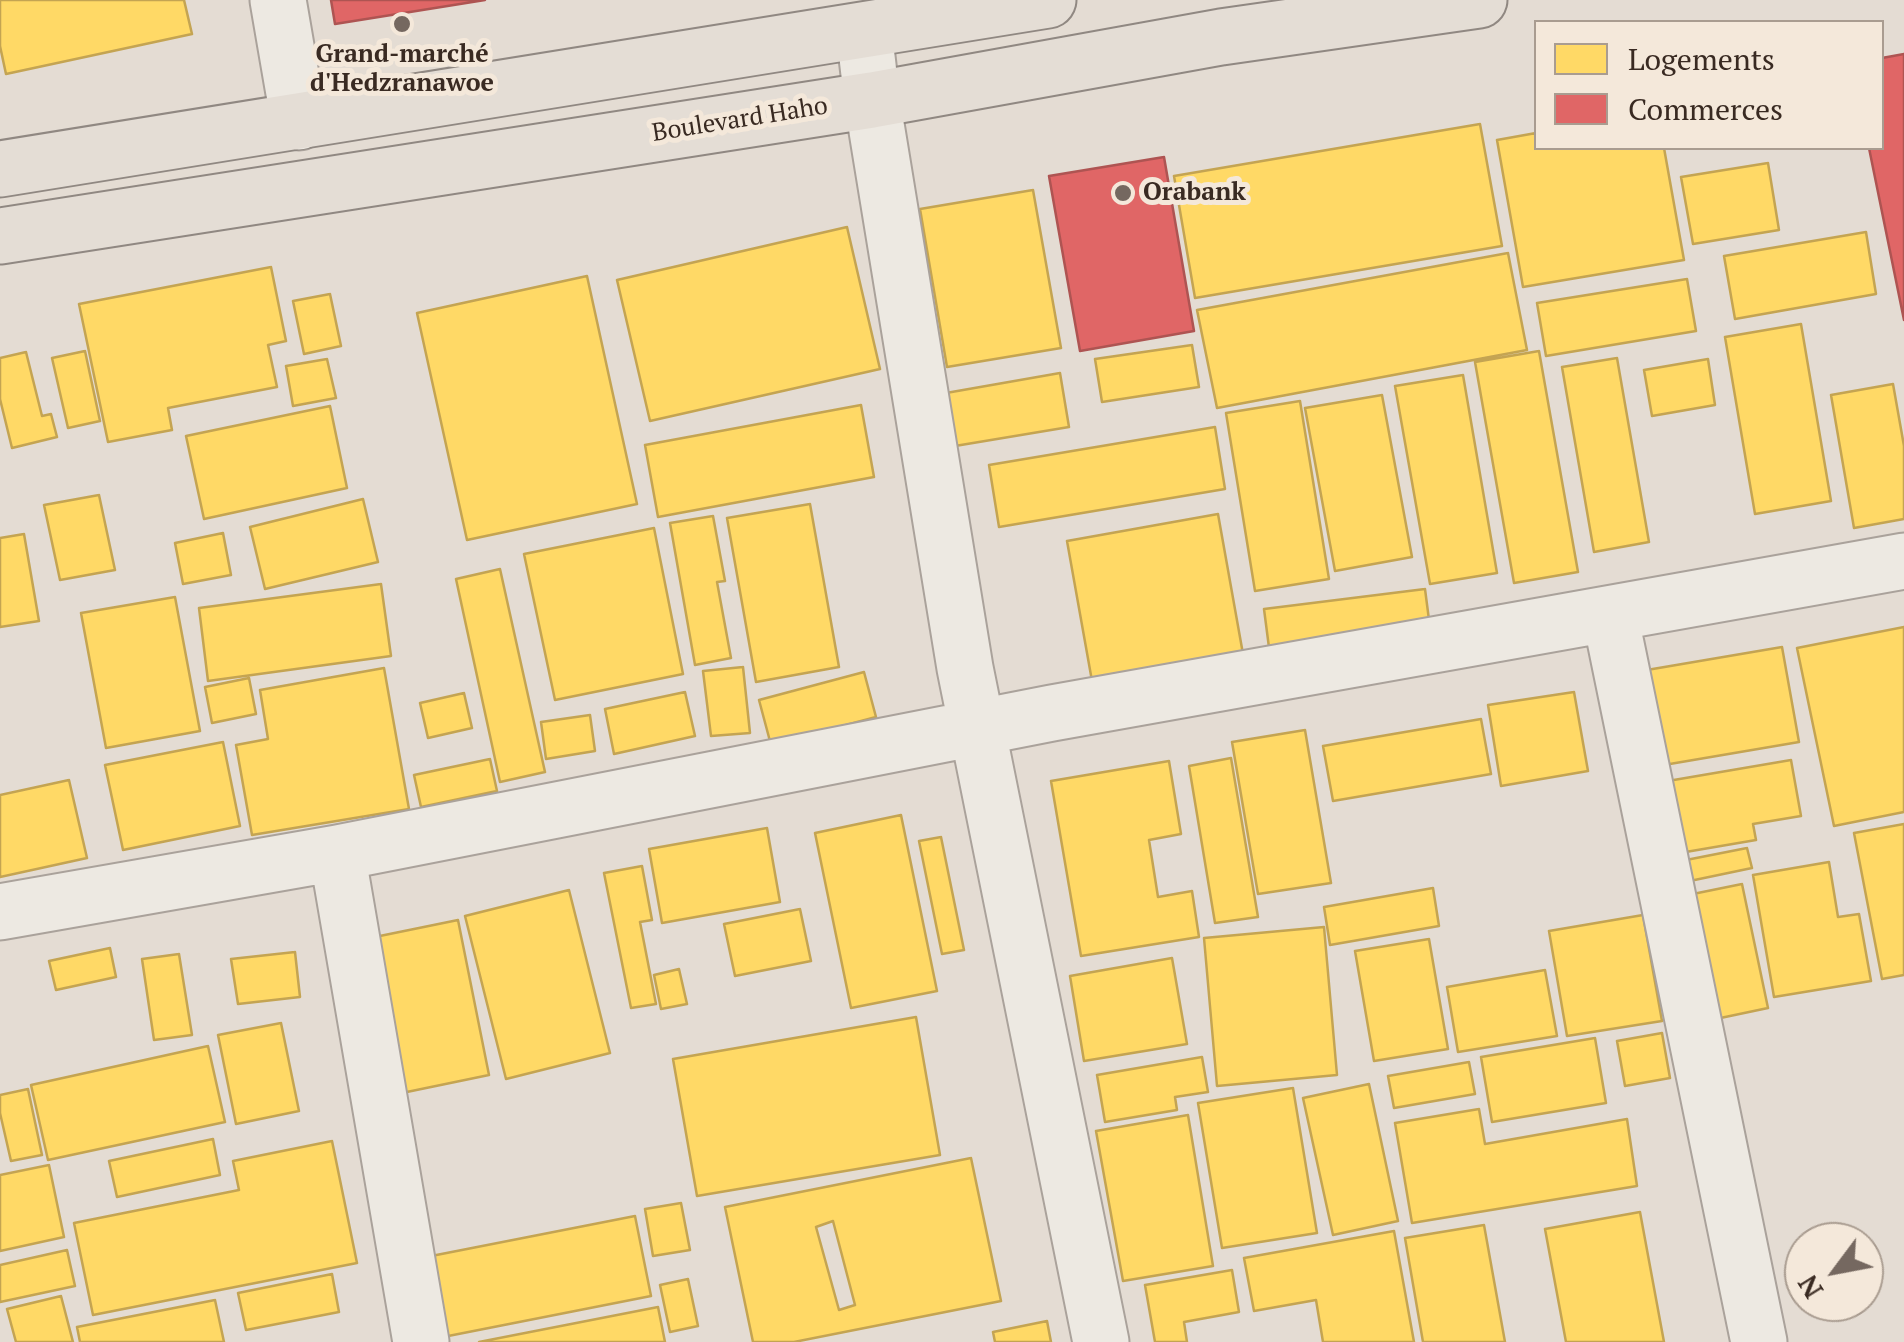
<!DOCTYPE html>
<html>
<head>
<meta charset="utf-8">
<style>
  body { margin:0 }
  #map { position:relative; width:1904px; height:1342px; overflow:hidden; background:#e4dcd3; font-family:"PT Serif",serif }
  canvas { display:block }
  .legend { position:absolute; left:1534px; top:20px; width:350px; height:130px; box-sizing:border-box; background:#f4e8da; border:2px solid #a99c90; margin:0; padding:12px 18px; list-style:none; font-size:30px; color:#392a22 }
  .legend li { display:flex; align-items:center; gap:20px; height:50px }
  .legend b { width:50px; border:2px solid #a99c90 }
  .north { position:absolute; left:1784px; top:1222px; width:100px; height:100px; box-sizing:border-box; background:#f4e8da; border:2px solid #a99c90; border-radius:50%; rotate:238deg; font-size:28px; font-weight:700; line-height:40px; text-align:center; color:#392a22 }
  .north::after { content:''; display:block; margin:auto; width:35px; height:45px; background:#756860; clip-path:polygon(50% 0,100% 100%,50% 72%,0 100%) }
</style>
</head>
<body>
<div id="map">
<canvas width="1904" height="1342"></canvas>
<ul class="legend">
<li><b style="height:28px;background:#ffd966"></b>Logements</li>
<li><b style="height:28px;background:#e06666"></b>Commerces</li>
</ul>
<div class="north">N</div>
</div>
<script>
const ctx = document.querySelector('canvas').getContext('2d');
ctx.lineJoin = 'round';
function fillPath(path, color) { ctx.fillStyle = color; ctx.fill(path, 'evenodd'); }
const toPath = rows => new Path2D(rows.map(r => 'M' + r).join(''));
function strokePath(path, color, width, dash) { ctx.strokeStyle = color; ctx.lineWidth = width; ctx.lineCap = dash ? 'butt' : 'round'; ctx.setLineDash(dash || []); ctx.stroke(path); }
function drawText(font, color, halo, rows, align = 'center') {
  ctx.font = font + ' "PT Serif",serif'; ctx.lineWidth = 10; ctx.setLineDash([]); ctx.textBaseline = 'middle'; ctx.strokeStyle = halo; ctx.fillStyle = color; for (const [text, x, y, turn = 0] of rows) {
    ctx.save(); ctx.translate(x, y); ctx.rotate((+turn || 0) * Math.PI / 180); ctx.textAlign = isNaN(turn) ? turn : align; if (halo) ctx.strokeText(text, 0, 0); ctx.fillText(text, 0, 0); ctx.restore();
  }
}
const homes = toPath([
  [0,0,184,0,192,34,6,74,0,46,0,0],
  [1480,124,1502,246,1195,298,1174,176,1480,124],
  [1536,133,1536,148,1664,148,1684,260,1523,287,1497,140,1536,133],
  [1768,163,1779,230,1693,244,1681,177,1768,163],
  [1033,190,1061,348,947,367,920,209,1033,190],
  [847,227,880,369,650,421,617,280,847,227],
  [1866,232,1876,294,1735,319,1724,256,1866,232],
  [1508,253,1527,350,1217,408,1197,310,1508,253],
  [271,267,286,341,268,345,277,387,168,408,172,430,108,442,79,304,271,267],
  [587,276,637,504,467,540,417,313,587,276],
  [1687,279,1696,331,1546,356,1537,303,1687,279],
  [330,294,341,346,304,354,293,301,330,294],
  [1801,324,1831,501,1755,514,1725,337,1801,324],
  [1192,345,1199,387,1102,402,1095,359,1192,345],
  [85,351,100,421,68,428,52,358,85,351],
  [1539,351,1578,572,1514,583,1475,362,1539,351],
  [26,352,42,416,51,414,57,437,12,448,0,399,0,358,26,352],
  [1617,358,1649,542,1594,552,1562,367,1617,358],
  [327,359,336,398,293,406,286,366,327,359],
  [1708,359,1715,405,1652,416,1644,370,1708,359],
  [1060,373,1069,427,955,446,946,393,1060,373],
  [1463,375,1497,573,1430,584,1395,386,1463,375],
  [1893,384,1904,446,1904,519,1854,528,1831,395,1893,384],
  [1382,395,1412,557,1335,571,1305,408,1382,395],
  [1300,401,1329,579,1255,591,1226,413,1300,401],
  [861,405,874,477,658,517,645,445,861,405],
  [330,406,347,488,204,519,186,436,330,406],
  [1215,427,1225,489,999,527,989,465,1215,427],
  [99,495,115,570,60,580,44,505,99,495],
  [363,499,378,562,265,589,250,527,363,499],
  [810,504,839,667,756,682,727,518,810,504],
  [1218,514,1243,654,1092,681,1067,541,1218,514],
  [713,516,725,581,717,582,731,658,695,665,670,523,713,516],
  [654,528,683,674,555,700,524,554,654,528],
  [223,533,231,575,183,584,175,543,223,533],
  [24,534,39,621,0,627,0,538,24,534],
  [500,569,545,772,500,782,456,579,500,569],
  [381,584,391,656,208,681,199,608,381,584],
  [1425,589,1432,643,1271,663,1264,609,1425,589],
  [175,597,200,731,106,748,81,613,175,597],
  [1904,627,1904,812,1834,826,1797,648,1904,627],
  [1782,647,1799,742,1658,766,1641,671,1782,647],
  [743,667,750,733,711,736,703,671,743,667],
  [384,668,409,809,252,835,236,745,268,739,260,690,384,668],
  [864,672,876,717,771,745,759,700,864,672],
  [249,678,256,714,212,723,205,687,249,678],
  [685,692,695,736,614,754,605,709,685,692],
  [1574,692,1588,771,1501,786,1488,705,1574,692],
  [464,693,472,728,428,738,420,703,464,693],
  [590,715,595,751,546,759,541,722,590,715],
  [1481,719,1491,774,1333,801,1323,746,1481,719],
  [1305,730,1331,883,1258,894,1232,742,1305,730],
  [223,742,240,826,123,850,105,765,223,742],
  [1231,758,1258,917,1215,923,1189,766,1231,758],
  [490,759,497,791,421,807,414,775,490,759],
  [1791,760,1801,816,1753,824,1756,840,1674,854,1662,782,1791,760],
  [1169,761,1181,834,1149,840,1158,897,1192,891,1199,937,1081,956,1051,781,1169,761],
  [69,780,87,858,0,877,0,795,69,780],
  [901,815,937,991,851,1008,815,833,901,815],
  [1904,824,1904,975,1882,979,1854,833,1904,824],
  [767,828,780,902,662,923,649,849,767,828],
  [941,837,964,950,942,954,919,841,941,837],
  [1747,848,1752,868,1685,882,1681,861,1747,848],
  [1829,862,1838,917,1859,914,1871,981,1774,997,1753,875,1829,862],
  [642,866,652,920,640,922,656,1004,631,1008,604,873,642,866],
  [1742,884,1768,1008,1711,1020,1683,896,1742,884],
  [1433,888,1439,926,1330,945,1324,907,1433,888],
  [569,890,610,1053,506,1079,465,916,569,890],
  [800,909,811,961,735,976,724,924,800,909],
  [1643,915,1662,1021,1567,1036,1549,931,1643,915],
  [458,920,489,1075,402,1093,370,938,458,920],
  [1324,927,1337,1075,1217,1086,1204,938,1324,927],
  [1429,939,1448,1049,1374,1061,1355,951,1429,939],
  [110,948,116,977,56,990,49,961,110,948],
  [295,952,300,997,238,1004,231,959,295,952],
  [179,954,192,1035,154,1040,142,959,179,954],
  [1172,958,1187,1044,1084,1061,1070,976,1172,958],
  [679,969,687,1004,661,1009,654,975,679,969],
  [1545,970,1557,1036,1458,1052,1447,987,1545,970],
  [916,1017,940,1155,697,1196,673,1059,916,1017],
  [281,1023,299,1111,236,1124,218,1035,281,1023],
  [1662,1033,1670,1078,1625,1086,1617,1041,1662,1033],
  [1595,1038,1606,1103,1492,1122,1481,1057,1595,1038],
  [208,1046,225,1122,48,1160,31,1085,208,1046],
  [1202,1057,1208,1092,1175,1097,1177,1110,1105,1122,1097,1075,1202,1057],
  [1469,1062,1475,1094,1394,1108,1388,1076,1469,1062],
  [1369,1084,1398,1221,1333,1235,1303,1098,1369,1084],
  [1293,1088,1317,1233,1222,1248,1198,1103,1293,1088],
  [28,1089,42,1155,11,1161,0,1113,0,1095,28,1089],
  [1479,1109,1485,1144,1627,1119,1637,1186,1412,1223,1395,1123,1479,1109],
  [1188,1115,1213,1266,1123,1281,1096,1131,1188,1115],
  [213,1139,220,1175,117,1197,109,1161,213,1139],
  [332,1141,357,1263,93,1315,74,1223,239,1190,233,1161,332,1141],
  [971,1158,1001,1301,794,1342,753,1342,725,1207,971,1158],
  [833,1221,855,1305,839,1310,816,1227,833,1221],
  [49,1165,64,1237,0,1251,0,1175,49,1165],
  [681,1203,690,1250,653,1256,645,1209,681,1203],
  [1640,1212,1664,1342,1566,1342,1545,1229,1640,1212],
  [635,1216,651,1296,433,1339,416,1259,635,1216],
  [1484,1225,1505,1342,1423,1342,1405,1238,1484,1225],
  [1394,1231,1414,1342,1323,1342,1316,1300,1254,1311,1244,1258,1394,1231],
  [67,1250,75,1286,0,1302,0,1265,67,1250],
  [1232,1270,1239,1312,1184,1322,1187,1342,1155,1342,1145,1285,1232,1270],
  [332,1274,339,1312,246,1330,238,1293,332,1274],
  [688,1279,698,1326,670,1332,660,1285,688,1279],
  [61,1296,73,1342,16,1342,7,1309,61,1296],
  [215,1300,224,1342,80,1342,77,1327,215,1300],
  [658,1307,665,1342,479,1342,658,1307],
  [1047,1321,1051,1342,995,1342,993,1332,1047,1321]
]);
const shops = toPath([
  [331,0,485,0,335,24,331,0],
  [1904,54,1904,320,1869,148,1882,148,1882,58,1904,54],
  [1164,157,1194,331,1080,351,1049,176,1164,157]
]);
const minor = toPath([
  [278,0,299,122],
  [864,31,872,100,965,668,1101,1342],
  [1610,615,1759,1342],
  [337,853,421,1342],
  [0,912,337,853,1052,713,1904,561]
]);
const major = toPath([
  [0,169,1048,0],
  [0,236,872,100,1221,37,1479,0]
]);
const markers = [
  [402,24,10,"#756860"],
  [1123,193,10,"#756860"]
];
const poiNames = [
  ["Grand-marché",402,55],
  ["d'Hedzranawoe",402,84],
  ["Orabank",1143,193,"left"]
];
const streetNames = [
  ["Boulevard Haho",740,120,-9]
];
fillPath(homes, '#ffd966');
strokePath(homes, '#c4a452', 2.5);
fillPath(shops, '#e06666');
strokePath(shops, '#ae5452', 2.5);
strokePath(minor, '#aaa29b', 59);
strokePath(major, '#908882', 59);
strokePath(minor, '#ede9e2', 55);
strokePath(major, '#e4ddd5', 55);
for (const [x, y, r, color] of markers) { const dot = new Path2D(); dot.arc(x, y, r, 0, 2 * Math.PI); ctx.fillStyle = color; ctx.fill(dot); strokePath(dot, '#f4e8da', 4); }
drawText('bold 25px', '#392a22', '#f4e8da', poiNames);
drawText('25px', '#392a22', '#f4e8da', streetNames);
</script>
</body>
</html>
